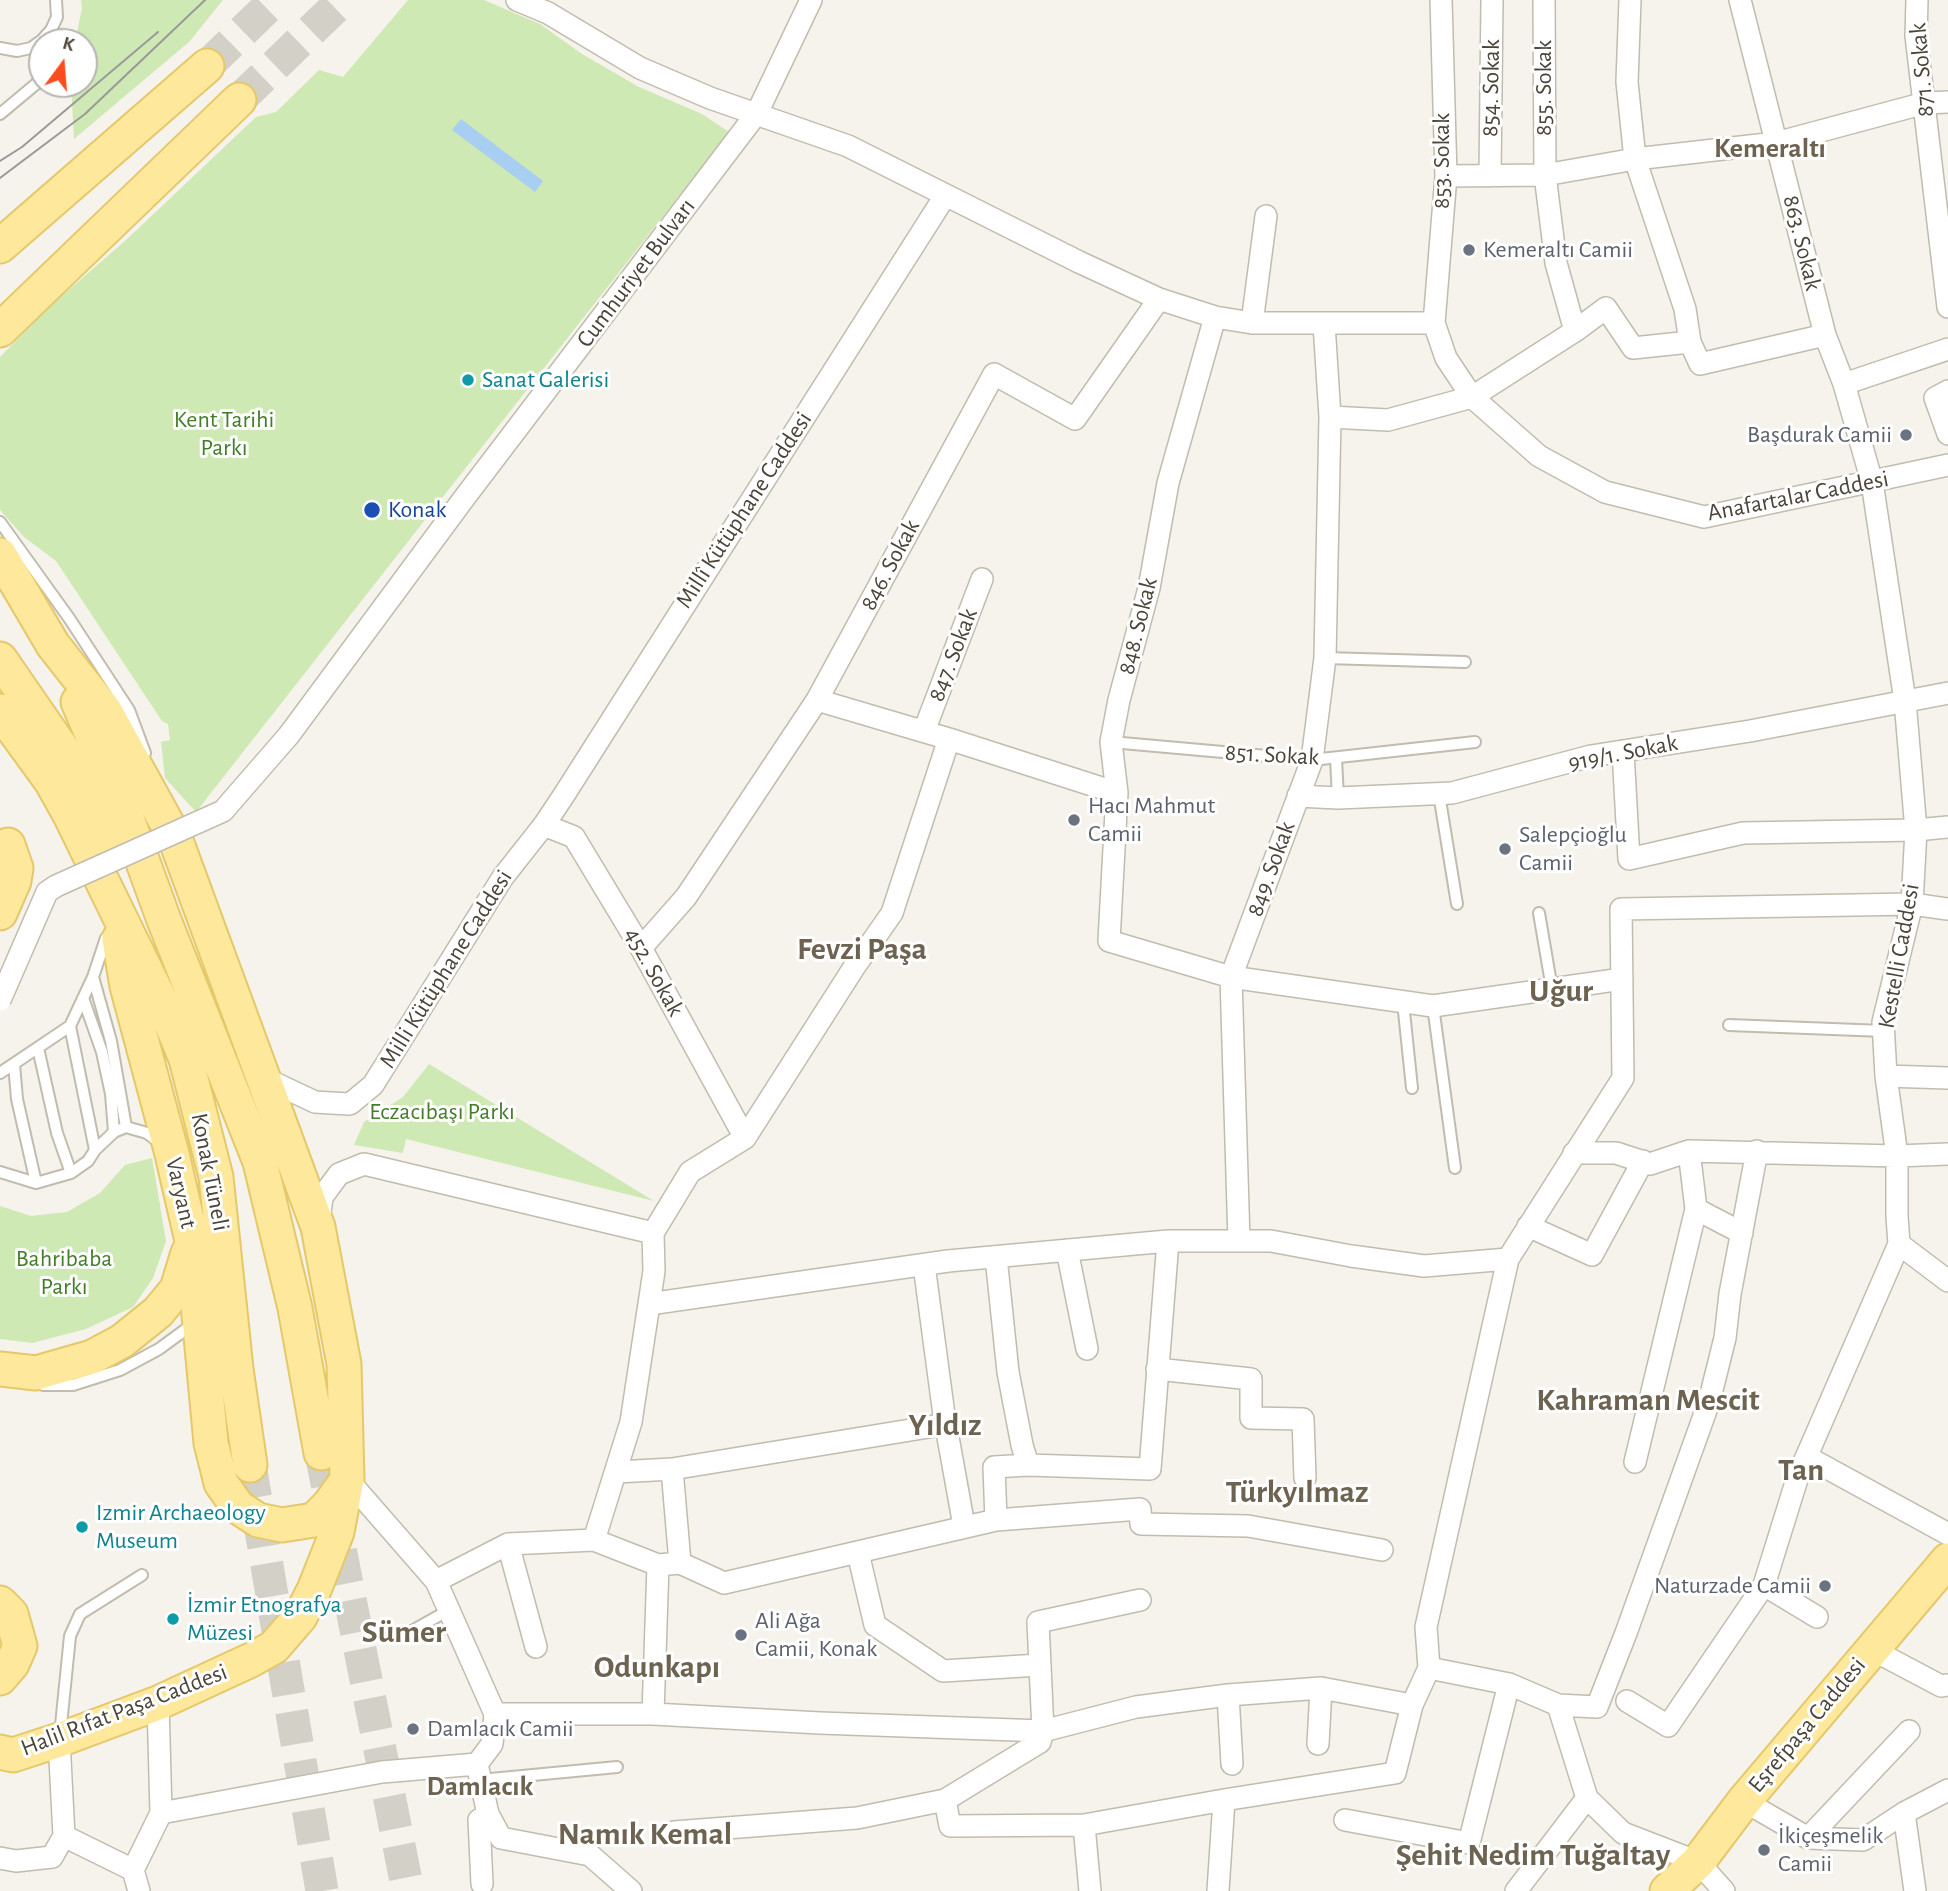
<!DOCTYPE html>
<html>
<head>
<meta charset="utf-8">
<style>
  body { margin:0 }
  #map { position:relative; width:1948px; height:1891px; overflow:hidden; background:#f5f3eb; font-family:"Alegreya Sans",sans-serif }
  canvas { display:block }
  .north { position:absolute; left:28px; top:28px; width:70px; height:70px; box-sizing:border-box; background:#fff; border:2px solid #b7b4b0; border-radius:50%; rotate:16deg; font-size:19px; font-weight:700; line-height:28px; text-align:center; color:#4a4439 }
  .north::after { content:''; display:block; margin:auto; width:24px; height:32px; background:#fa4d1e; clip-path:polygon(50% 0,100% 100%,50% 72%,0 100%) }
</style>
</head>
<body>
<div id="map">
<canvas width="1948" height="1891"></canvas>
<div class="north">K</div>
</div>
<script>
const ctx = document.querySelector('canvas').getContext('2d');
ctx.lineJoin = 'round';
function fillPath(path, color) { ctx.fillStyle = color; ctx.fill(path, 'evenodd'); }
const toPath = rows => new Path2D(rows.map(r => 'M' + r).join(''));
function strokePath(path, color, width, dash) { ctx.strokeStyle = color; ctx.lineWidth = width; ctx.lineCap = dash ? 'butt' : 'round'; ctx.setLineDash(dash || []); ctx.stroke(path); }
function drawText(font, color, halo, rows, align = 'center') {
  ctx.font = font + ' "Alegreya Sans",sans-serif'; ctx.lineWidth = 6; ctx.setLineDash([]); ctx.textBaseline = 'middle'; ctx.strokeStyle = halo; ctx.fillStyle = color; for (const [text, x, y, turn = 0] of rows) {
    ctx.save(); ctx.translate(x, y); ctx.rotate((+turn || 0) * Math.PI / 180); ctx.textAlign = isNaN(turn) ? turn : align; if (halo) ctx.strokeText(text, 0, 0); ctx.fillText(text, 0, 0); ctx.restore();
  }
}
const green = toPath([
  [81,0,223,0,189,42,74,139,71,84,84,84,84,42,75,42,82,8],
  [408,0,484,0,540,24,582,54,639,87,702,114,729,132,196,812,165,778,161,742,170,740,168,724,162,721,56,561,24,537,0,510,0,357,49,307,125,241,256,117,276,112,319,70,343,77],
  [429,1064,654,1201,406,1139,403,1153,354,1145,364,1122,403,1097],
  [152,1158,166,1241,153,1278,133,1307,86,1329,32,1343,0,1339,0,1206,31,1216,67,1212,100,1193,125,1165]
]);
const water = toPath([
  [461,119,543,181,535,192,452,130]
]);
const primaryTunnel = toPath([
  [207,66,275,0],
  [239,100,343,0],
  [321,1453,408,1891],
  [250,1465,322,1891]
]);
const lane = toPath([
  [0,48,17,51,31,48,42,40,51,30,57,17,56,0],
  [0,114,42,79],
  [0,522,69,618,129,710,145,753],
  [1325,658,1465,662],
  [1111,742,1312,760,1475,742],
  [1336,758,1338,798],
  [1439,794,1457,904],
  [1539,913,1552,989],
  [93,977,111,1041,126,1127],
  [83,998,102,1052,111,1094,114,1132],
  [1403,1002,1412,1088],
  [1433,1006,1455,1168],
  [1729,1025,1884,1031],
  [70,1026,95,1150],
  [38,1048,57,1133,71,1173],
  [14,1064,17,1099,36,1183],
  [0,1073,70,1026,93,977,106,938],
  [0,1172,36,1183,71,1173,88,1161,95,1150,114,1132,126,1127,147,1133,160,1143],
  [43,1385,73,1385,120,1370,159,1349,193,1324],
  [401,1637,449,1610],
  [60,1735,70,1636,80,1614,142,1575],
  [480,1780,617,1767]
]);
const street = toPath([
  [517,0,548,13,640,68,710,98,848,146,1079,262,1159,299,1215,317,1252,323,1434,323],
  [1441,0,1446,176,1434,323,1446,358,1472,397,1539,456,1605,492,1704,517,1948,465],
  [1544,0,1545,175,1556,263,1575,331],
  [1630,0,1627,82,1635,159,1685,309,1690,342,1700,364,1825,335],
  [1740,0,1825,335,1844,384,1872,482,1905,701,1916,830,1912,904,1883,1022,1886,1076,1897,1156,1897,1216,1899,1244,1948,1281],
  [1917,0,1916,36,1948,307],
  [1446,176,1545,175,1635,159,1776,143,1925,103,1948,102],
  [1490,176,1492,0],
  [1215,317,1168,483,1149,588,1119,700,1111,742,1117,793,1109,941,1231,977,1433,1006,1622,979],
  [1252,323,1266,216],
  [1844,384,1948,349],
  [1948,391,1935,398,1948,434],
  [1330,417,1388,420,1472,397,1575,331,1606,308,1633,348,1690,342],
  [817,700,949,739,1117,793],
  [924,731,982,579],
  [289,735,465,497,757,113,811,0],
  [1623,751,1629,859,1743,833,1916,830,1948,827],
  [1298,796,1338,798,1452,793,1591,756,1750,731,1948,693],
  [544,825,574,837,641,948,745,1138],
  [641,948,686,897,817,700,994,374,1075,419,1159,299],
  [1886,1076,1948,1078],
  [264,1078,315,1102,331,1103,350,1104,373,1085,503,877,544,825,564,795,945,196],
  [1574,1153,1616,1153,1650,1164,1689,1151,1897,1156,1948,1154],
  [1696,1209,1742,1233],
  [319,1221,322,1197,339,1174,364,1164,653,1233],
  [1528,1226,1592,1255,1643,1161],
  [1239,1241,1231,977,1312,760,1325,658,1330,417,1324,324],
  [1067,1250,1087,1349],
  [996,1257,1008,1372,1022,1445,1028,1465],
  [924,1265,944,1415,964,1526],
  [649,1304,948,1261,1168,1241,1271,1241,1351,1256,1424,1266,1508,1259],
  [1157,1369,1251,1379,1251,1418,1303,1419,1305,1478],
  [1807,1457,1948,1534],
  [1635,1462,1696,1209,1689,1151],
  [672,1469,680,1563],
  [617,1472,672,1469,941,1425,944,1415],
  [347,1479,436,1581],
  [996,1520,994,1467,1028,1465,1150,1469,1168,1241],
  [594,1540,658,1565,680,1563,724,1583,996,1520,1140,1509,1141,1524,1248,1526,1382,1550],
  [508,1544,536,1647],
  [858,1553,875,1625,943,1671,1039,1665],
  [1764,1585,1817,1617],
  [1871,1649,1941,1686,1948,1685],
  [1429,1668,1426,1627,1508,1259,1623,1078,1621,909,1912,904,1948,909],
  [1228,1695,1232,1764],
  [1627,1701,1668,1726,1764,1585,1798,1476,1899,1244],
  [158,1703,161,1813],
  [1558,1705,1587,1798,1623,1833,1698,1862,1724,1891],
  [495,1714,653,1714,820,1723,1043,1731,1136,1707,1228,1695,1321,1688,1412,1705,1429,1668,1509,1684,1558,1705,1597,1707,1626,1633,1709,1402,1725,1338,1730,1294,1757,1151],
  [653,1714,658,1565],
  [59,1740,64,1836,133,1870,139,1891],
  [1318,1744,1321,1688],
  [477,1764,488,1814,501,1838,590,1855,631,1891],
  [945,1800,950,1826,1084,1825,1224,1800,1395,1773,1412,1705],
  [1744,1801,1808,1838,1863,1840,1904,1813,1948,1790],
  [1904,1813,1915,1891],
  [1345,1820,1469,1843,1509,1684],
  [1084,1825,1090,1891],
  [674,1832,857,1818,945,1800,1040,1742,1043,1731,1038,1622,1140,1600],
  [1808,1838,1909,1731],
  [0,1858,16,1861,52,1857,64,1836],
  [133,1870,161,1813,382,1772,477,1764,492,1744,495,1714,436,1581,508,1544,594,1540,631,1422,654,1271,653,1233,690,1172,745,1138,853,969,892,913,949,739],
  [482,1884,479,1820,488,1814],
  [1218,1891,1224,1800],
  [1516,1891,1587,1798]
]);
const primary = toPath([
  [0,246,207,66],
  [0,330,239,100],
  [0,555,53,645,105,711,175,838,318,1227,344,1364,347,1479,337,1532,314,1590,300,1617,274,1647,251,1660,158,1703,59,1740,13,1755,0,1752],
  [0,659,67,756,97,804,115,841],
  [78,702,121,802,164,920,260,1162,295,1308,321,1453],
  [0,711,51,781,70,815,168,1016,186,1059,216,1177,236,1369,250,1465],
  [0,913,14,881,16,868,8,845],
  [119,939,127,986,172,1154,192,1241,211,1443,221,1483,238,1507,258,1520,282,1525,314,1520,329,1505,344,1484],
  [0,1369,36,1373,92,1357,122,1341,158,1312,177,1289,188,1253],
  [0,1603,11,1614,20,1646,12,1664,0,1678],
  [1667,1891,1698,1862,1744,1801,1948,1560]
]);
const tram = toPath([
  [0,161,22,147,158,32],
  [0,178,85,114,205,0]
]);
const streetBridge = toPath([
  [0,1000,47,892,56,886,223,811,289,735]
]);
const markers = [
  [1469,250,7,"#6b7280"],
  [468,380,7,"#0f9aa8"],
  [1906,435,7,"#6b7280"],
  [372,510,9,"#1a4fb4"],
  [1074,820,7,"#6b7280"],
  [1505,849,7,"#6b7280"],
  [82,1527,7,"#0f9aa8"],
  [1825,1586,7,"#6b7280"],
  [173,1619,7,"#0f9aa8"],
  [741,1635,7,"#6b7280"],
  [413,1729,7,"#6b7280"],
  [1764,1850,7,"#6b7280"]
];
const streetNames = [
  ["871. Sokak",1922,70,-95],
  ["854. Sokak",1491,88,-89],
  ["855. Sokak",1544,88,-90],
  ["853. Sokak",1442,161,-90],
  ["863. Sokak",1802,243,76],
  ["Cumhuriyet Bulvarı",636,273,-53],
  ["Anafartalar Caddesi",1798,496,-11],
  ["Millî Kütüphane Caddesi",744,510,-57],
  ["846. Sokak",890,565,-62],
  ["848. Sokak",1138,626,-76],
  ["847. Sokak",953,655,-69],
  ["919/1. Sokak",1623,753,-11],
  ["851. Sokak",1272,755,3],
  ["849. Sokak",1271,869,-70],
  ["Kestelli Caddesi",1899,956,-80],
  ["Milli Kütüphane Caddesi",446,969,-58],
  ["452. Sokak",654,972,61],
  ["Konak Tüneli",210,1172,79],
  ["Varyant",181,1193,77],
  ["Halil Rıfat Paşa Caddesi",124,1710,-21],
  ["Eşrefpaşa Caddesi",1807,1725,-50]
];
const worshipNames = [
  ["Kemeraltı Camii",1483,250],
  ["Başdurak Camii",1892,435,"right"],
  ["Hacı Mahmut",1088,806],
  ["Camii",1088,834],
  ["Salepçioğlu",1519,835],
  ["Camii",1519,863],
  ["Naturzade Camii",1811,1586,"right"],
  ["Ali Ağa",755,1621],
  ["Camii, Konak",755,1649],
  ["Damlacık Camii",427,1729],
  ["İkiçeşmelik",1778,1836],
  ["Camii",1778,1864]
];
const cultureNames = [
  ["Sanat Galerisi",482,380],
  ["Izmir Archaeology",96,1513],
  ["Museum",96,1541],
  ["İzmir Etnografya",187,1605],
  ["Müzesi",187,1633]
];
const parkNames = [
  ["Kent Tarihi",224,420],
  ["Parkı",224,448],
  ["Eczacıbaşı Parkı",442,1112],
  ["Bahribaba",64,1259],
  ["Parkı",64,1287]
];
const transitNames = [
  ["Konak",388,510]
];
const quarterNames = [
  ["Kemeraltı",1770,149],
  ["Damlacık",480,1787]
];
const districtNames = [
  ["Fevzi Paşa",862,949],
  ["Uğur",1561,991],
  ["Kahraman Mescit",1648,1400],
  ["Yıldız",945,1425],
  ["Tan",1801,1470],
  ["Türkyılmaz",1297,1492],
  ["Sümer",404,1632],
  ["Odunkapı",657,1667],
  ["Namık Kemal",645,1834],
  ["Şehit Nedim Tuğaltay",1533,1855]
];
fillPath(green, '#cee9b4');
fillPath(water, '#a8cff1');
strokePath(primaryTunnel, '#d3d0c7', 33, [33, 17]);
strokePath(lane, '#c1bcad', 14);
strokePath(street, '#c1bcad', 24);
strokePath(primary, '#e5c86a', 37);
strokePath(lane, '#fff', 10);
strokePath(street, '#fff', 21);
strokePath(primary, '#fee89c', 33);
strokePath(tram, '#999', 2);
strokePath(streetBridge, '#c1bcad', 24, []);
strokePath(streetBridge, '#fff', 21);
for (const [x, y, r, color] of markers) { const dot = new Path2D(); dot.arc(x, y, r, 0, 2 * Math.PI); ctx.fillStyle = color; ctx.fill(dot); strokePath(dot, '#fff', 2.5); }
drawText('24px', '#4a4439', '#fff', streetNames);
drawText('24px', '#5b616d', '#fff', worshipNames, 'left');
drawText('24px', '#0d838f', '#fff', cultureNames, 'left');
drawText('24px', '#447d2a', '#fff', parkNames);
drawText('24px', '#164399', '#fff', transitNames, 'left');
drawText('bold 28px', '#6d6350', '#fff', quarterNames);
drawText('bold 32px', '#6d6350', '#fff', districtNames);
</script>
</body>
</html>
